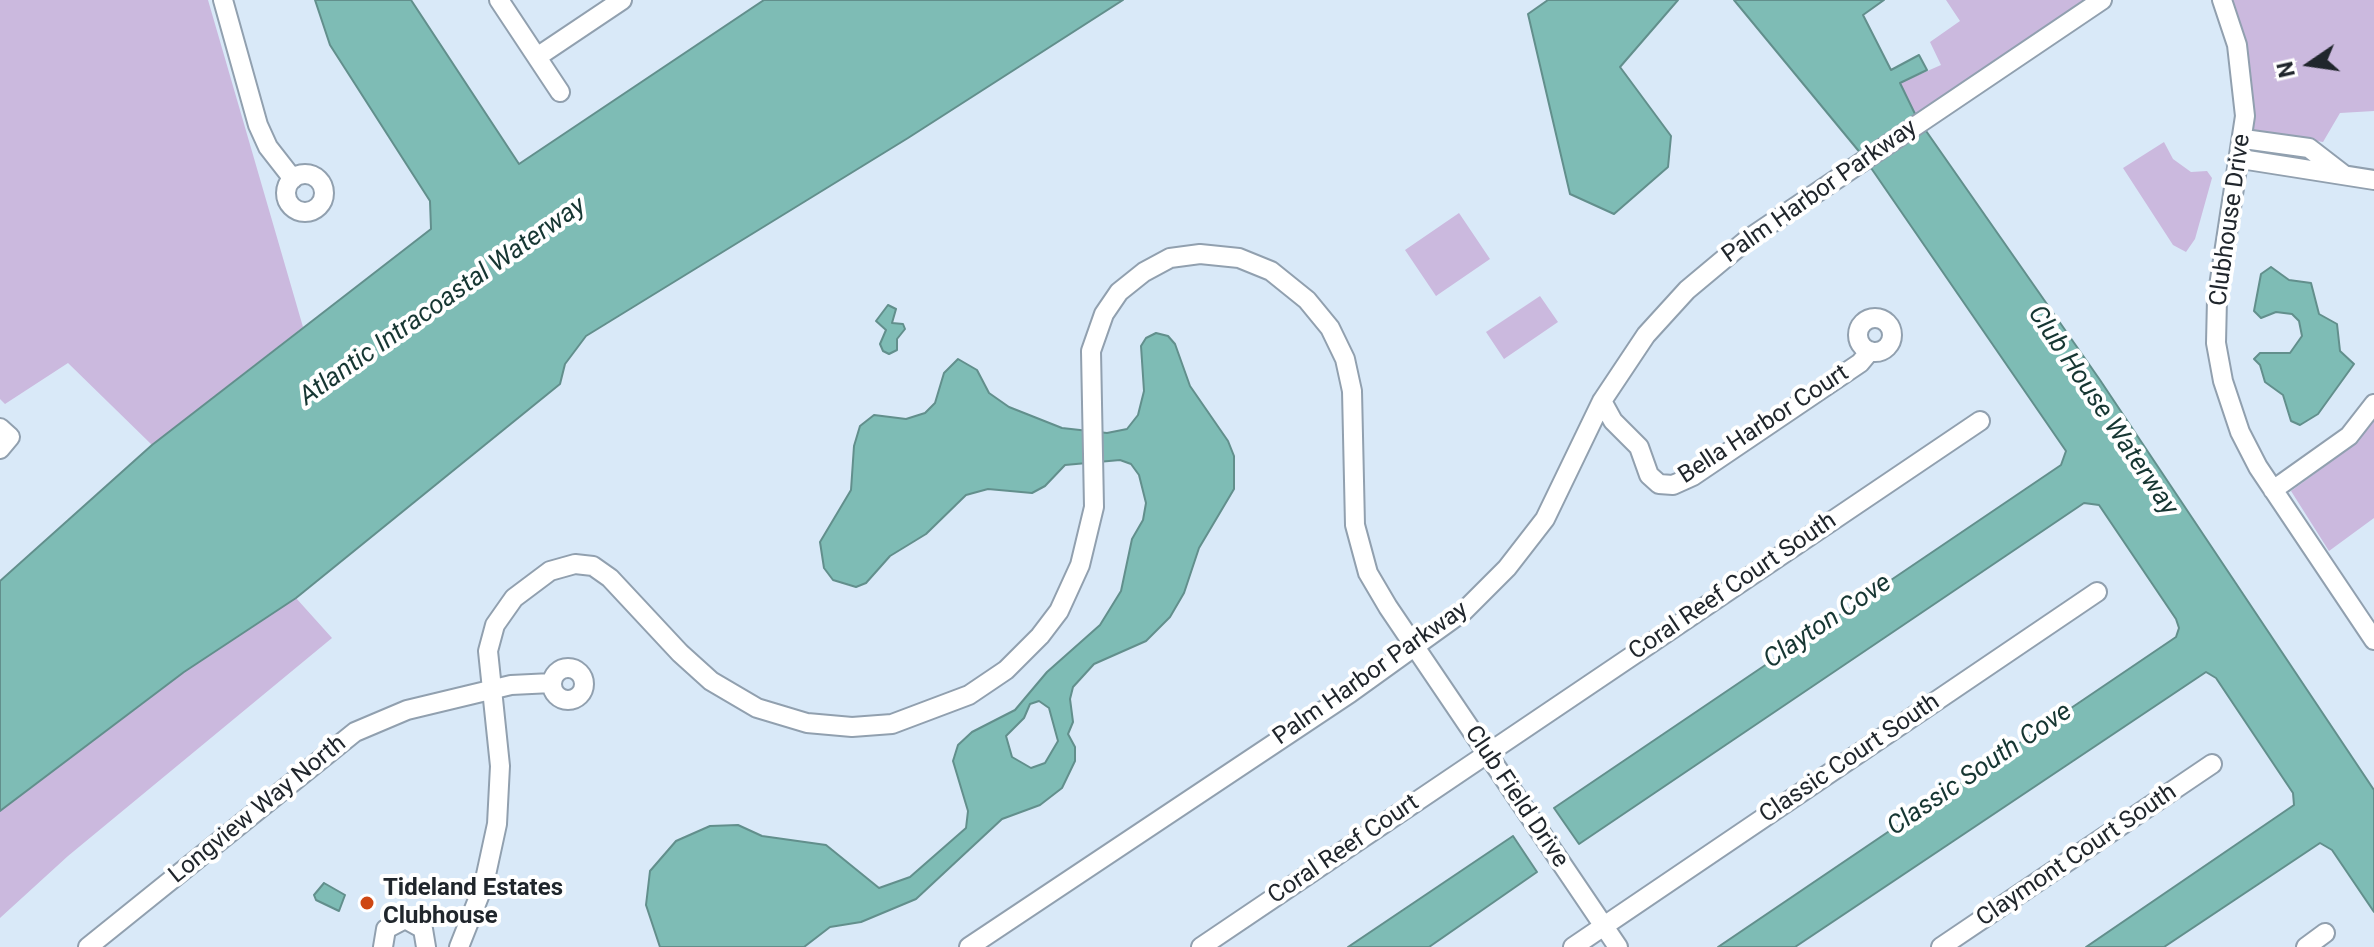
<!DOCTYPE html>
<html>
<head>
<meta charset="utf-8">
<style>
  body { margin:0 }
  #map { position:relative; width:2374px; height:947px; overflow:hidden; background:#d9e9f8; font-family:Roboto,sans-serif }
  canvas { display:block }
  .north { position:absolute; left:2270px; top:24px; width:80px; height:80px; -webkit-text-stroke:6px #fff; paint-order:stroke; rotate:257deg; font-size:22px; font-weight:700; line-height:32px; text-align:center; color:#20262c }
  .north::after { content:''; display:block; margin:auto; width:28px; height:36px; background:#20262c; clip-path:polygon(50% 0,100% 100%,50% 72%,0 100%) }
</style>
</head>
<body>
<div id="map">
<canvas width="2374" height="947"></canvas>
<div class="north">N</div>
</div>
<script>
const ctx = document.querySelector('canvas').getContext('2d');
ctx.lineJoin = 'round';
function fillPath(path, color) { ctx.fillStyle = color; ctx.fill(path, 'evenodd'); }
const toPath = rows => new Path2D(rows.map(r => 'M' + r).join(''));
function strokePath(path, color, width, dash) { ctx.strokeStyle = color; ctx.lineWidth = width; ctx.lineCap = dash ? 'butt' : 'round'; ctx.setLineDash(dash || []); ctx.stroke(path); }
function drawText(font, color, halo, rows, align = 'center') {
  ctx.font = font + ' Roboto,sans-serif'; ctx.lineWidth = 8; ctx.setLineDash([]); ctx.textBaseline = 'middle'; ctx.strokeStyle = halo; ctx.fillStyle = color; for (const [text, x, y, turn = 0] of rows) {
    ctx.save(); ctx.translate(x, y); ctx.rotate((+turn || 0) * Math.PI / 180); ctx.textAlign = isNaN(turn) ? turn : align; if (halo) ctx.strokeText(text, 0, 0); ctx.fillText(text, 0, 0); ctx.restore();
  }
}
const green = toPath([
  [0,0,208,0,303,327,152,445,68,363,5,404,0,399],
  [1946,0,2083,0,1917,118,1900,83,1941,65,1930,42,1960,21],
  [2230,0,2374,0,2374,111,2340,113,2323,142,2252,131,2247,65,2240,24],
  [2164,142,2173,159,2191,172,2207,171,2212,178,2195,239,2186,252,2173,245,2123,168],
  [1459,213,1490,259,1436,296,1405,250],
  [1540,296,1558,322,1504,359,1486,332],
  [2374,418,2374,518,2329,551,2291,491,2359,441],
  [296,598,332,638,68,856,0,918,0,811,184,672]
]);
const water = toPath([
  [315,0,411,0,519,164,764,0,1123,0,908,138,586,336,565,364,560,384,296,598,184,672,0,811,0,581,152,445,431,229,430,201,330,45,315,0],
  [1548,0,1678,0,1620,67,1671,136,1668,167,1614,214,1570,194,1528,14,1548,0],
  [1734,0,1884,0,1863,15,1891,70,1919,55,1927,70,1900,83,1917,118,1862,155,1734,0],
  [1924,128,2100,380,2374,790,2374,912,2332,850,2320,843,2164,947,2086,947,2294,805,2293,793,2216,678,2206,672,1795,947,1718,947,2176,637,2179,628,2176,619,2099,505,2084,503,1579,844,1554,808,2061,465,2066,451,1869,165,1924,128],
  [2271,267,2289,280,2311,283,2319,314,2337,324,2340,351,2354,364,2318,414,2300,425,2291,421,2283,395,2265,382,2260,365,2254,359,2260,353,2290,353,2302,336,2299,321,2292,314,2276,312,2261,318,2254,311,2261,274,2271,267],
  [888,305,896,309,892,323,903,324,905,329,897,339,897,350,889,354,883,351,880,344,886,330,876,321,888,305],
  [1156,333,1168,336,1175,344,1190,386,1228,441,1234,456,1234,489,1199,548,1184,593,1170,617,1146,641,1094,664,1073,687,1070,699,1073,722,1068,734,1075,747,1075,761,1062,788,1040,805,1002,819,916,899,861,922,830,927,804,947,660,947,646,905,650,871,676,841,710,826,738,825,762,836,826,845,879,888,910,877,966,828,968,811,953,761,958,745,972,732,1015,710,1047,672,1100,625,1121,591,1132,539,1143,520,1146,503,1139,475,1131,464,1120,460,1065,465,1045,486,1032,493,988,489,966,495,926,534,890,556,866,583,856,587,833,580,824,568,820,542,851,490,854,446,860,426,874,415,906,419,925,413,935,403,944,373,958,359,977,370,989,393,1009,407,1062,428,1107,433,1127,429,1138,415,1144,391,1141,346,1146,338,1156,333],
  [1039,701,1049,708,1058,741,1045,763,1031,768,1012,757,1006,736,1024,718,1030,704,1039,701],
  [1513,836,1537,872,1429,947,1348,947,1513,836],
  [324,883,345,895,339,911,316,900,314,895,324,883]
]);
const minor = toPath([
  [223,0,258,125,268,147,293,179],
  [499,0,560,92],
  [2222,0,2237,45,2245,116,2217,299,2216,343,2223,381,2240,432,2258,467,2374,640],
  [537,57,622,0],
  [2244,139,2309,148,2344,175],
  [2241,159,2374,180],
  '286 193a19 19 0 1 1 38 0a19 19 0 1 1-38 0Z',
  '1858 335a17 17 0 1 1 34 0a17 17 0 1 1-34 0Z',
  [1602,401,1613,421,1639,447,1649,475,1659,484,1673,485,1693,476,1860,363,1870,351],
  [0,428,10,437,0,449],
  [2273,490,2349,436,2374,404],
  '552 684a16 16 0 1 1 32 0a16 16 0 1 1-32 0Z',
  [88,947,355,732,407,710,511,685,552,683],
  [383,947,386,929,405,919,423,929,426,947],
  [459,947,484,884,497,824,500,766,488,651,495,625,514,598,550,571,575,564,593,566,610,578,680,653,711,681,757,708,807,723,852,727,892,724,969,695,1006,670,1040,636,1059,611,1080,565,1094,507,1091,351,1104,314,1119,292,1144,272,1170,258,1200,254,1239,258,1271,271,1307,300,1330,328,1345,359,1352,391,1355,525,1368,573,1388,607,1618,947],
  [969,947,1350,693,1464,611,1507,568,1545,519,1602,401,1646,335,1687,290,1748,239,2102,0],
  [1201,947,1980,421],
  [1573,947,2097,592],
  [1941,947,2212,764],
  [2306,947,2325,933]
]);
const markers = [
  [367,903,8,"#ce4713"]
];
const streetNames = [
  ["Palm Harbor Parkway",1820,192,-35],
  ["Clubhouse Drive",2231,220,-82],
  ["Bella Harbor Court",1764,425,-33],
  ["Coral Reef Court South",1733,587,-34],
  ["Palm Harbor Parkway",1371,674,-35],
  ["Classic Court South",1850,759,-34],
  ["Club Field Drive",1516,797,56],
  ["Longview Way North",258,810,-39],
  ["Coral Reef Court",1344,850,-34],
  ["Claymont Court South",2077,856,-34]
];
const poiNames = [
  ["Tideland Estates",383,889],
  ["Clubhouse",383,917]
];
const waterNames = [
  ["Atlantic Intracoastal Waterway",443,302,-35],
  ["Club House Waterway",2102,411,56],
  ["Clayton Cove",1828,622,-34],
  ["Classic South Cove",1980,770,-34]
];
fillPath(green, '#cbb9de');
fillPath(water, '#7ebcb5');
strokePath(water, '#628f8c', 2);
strokePath(minor, '#91a0af', 22);
strokePath(minor, '#fff', 18);
for (const [x, y, r, color] of markers) { const dot = new Path2D(); dot.arc(x, y, r, 0, 2 * Math.PI); ctx.fillStyle = color; ctx.fill(dot); strokePath(dot, '#fff', 3); }
drawText('24px', '#20262c', '#fff', streetNames);
drawText('bold 24px', '#20262c', '#fff', poiNames, 'left');
drawText('italic 26px', '#163632', '#fff', waterNames);
</script>
</body>
</html>
